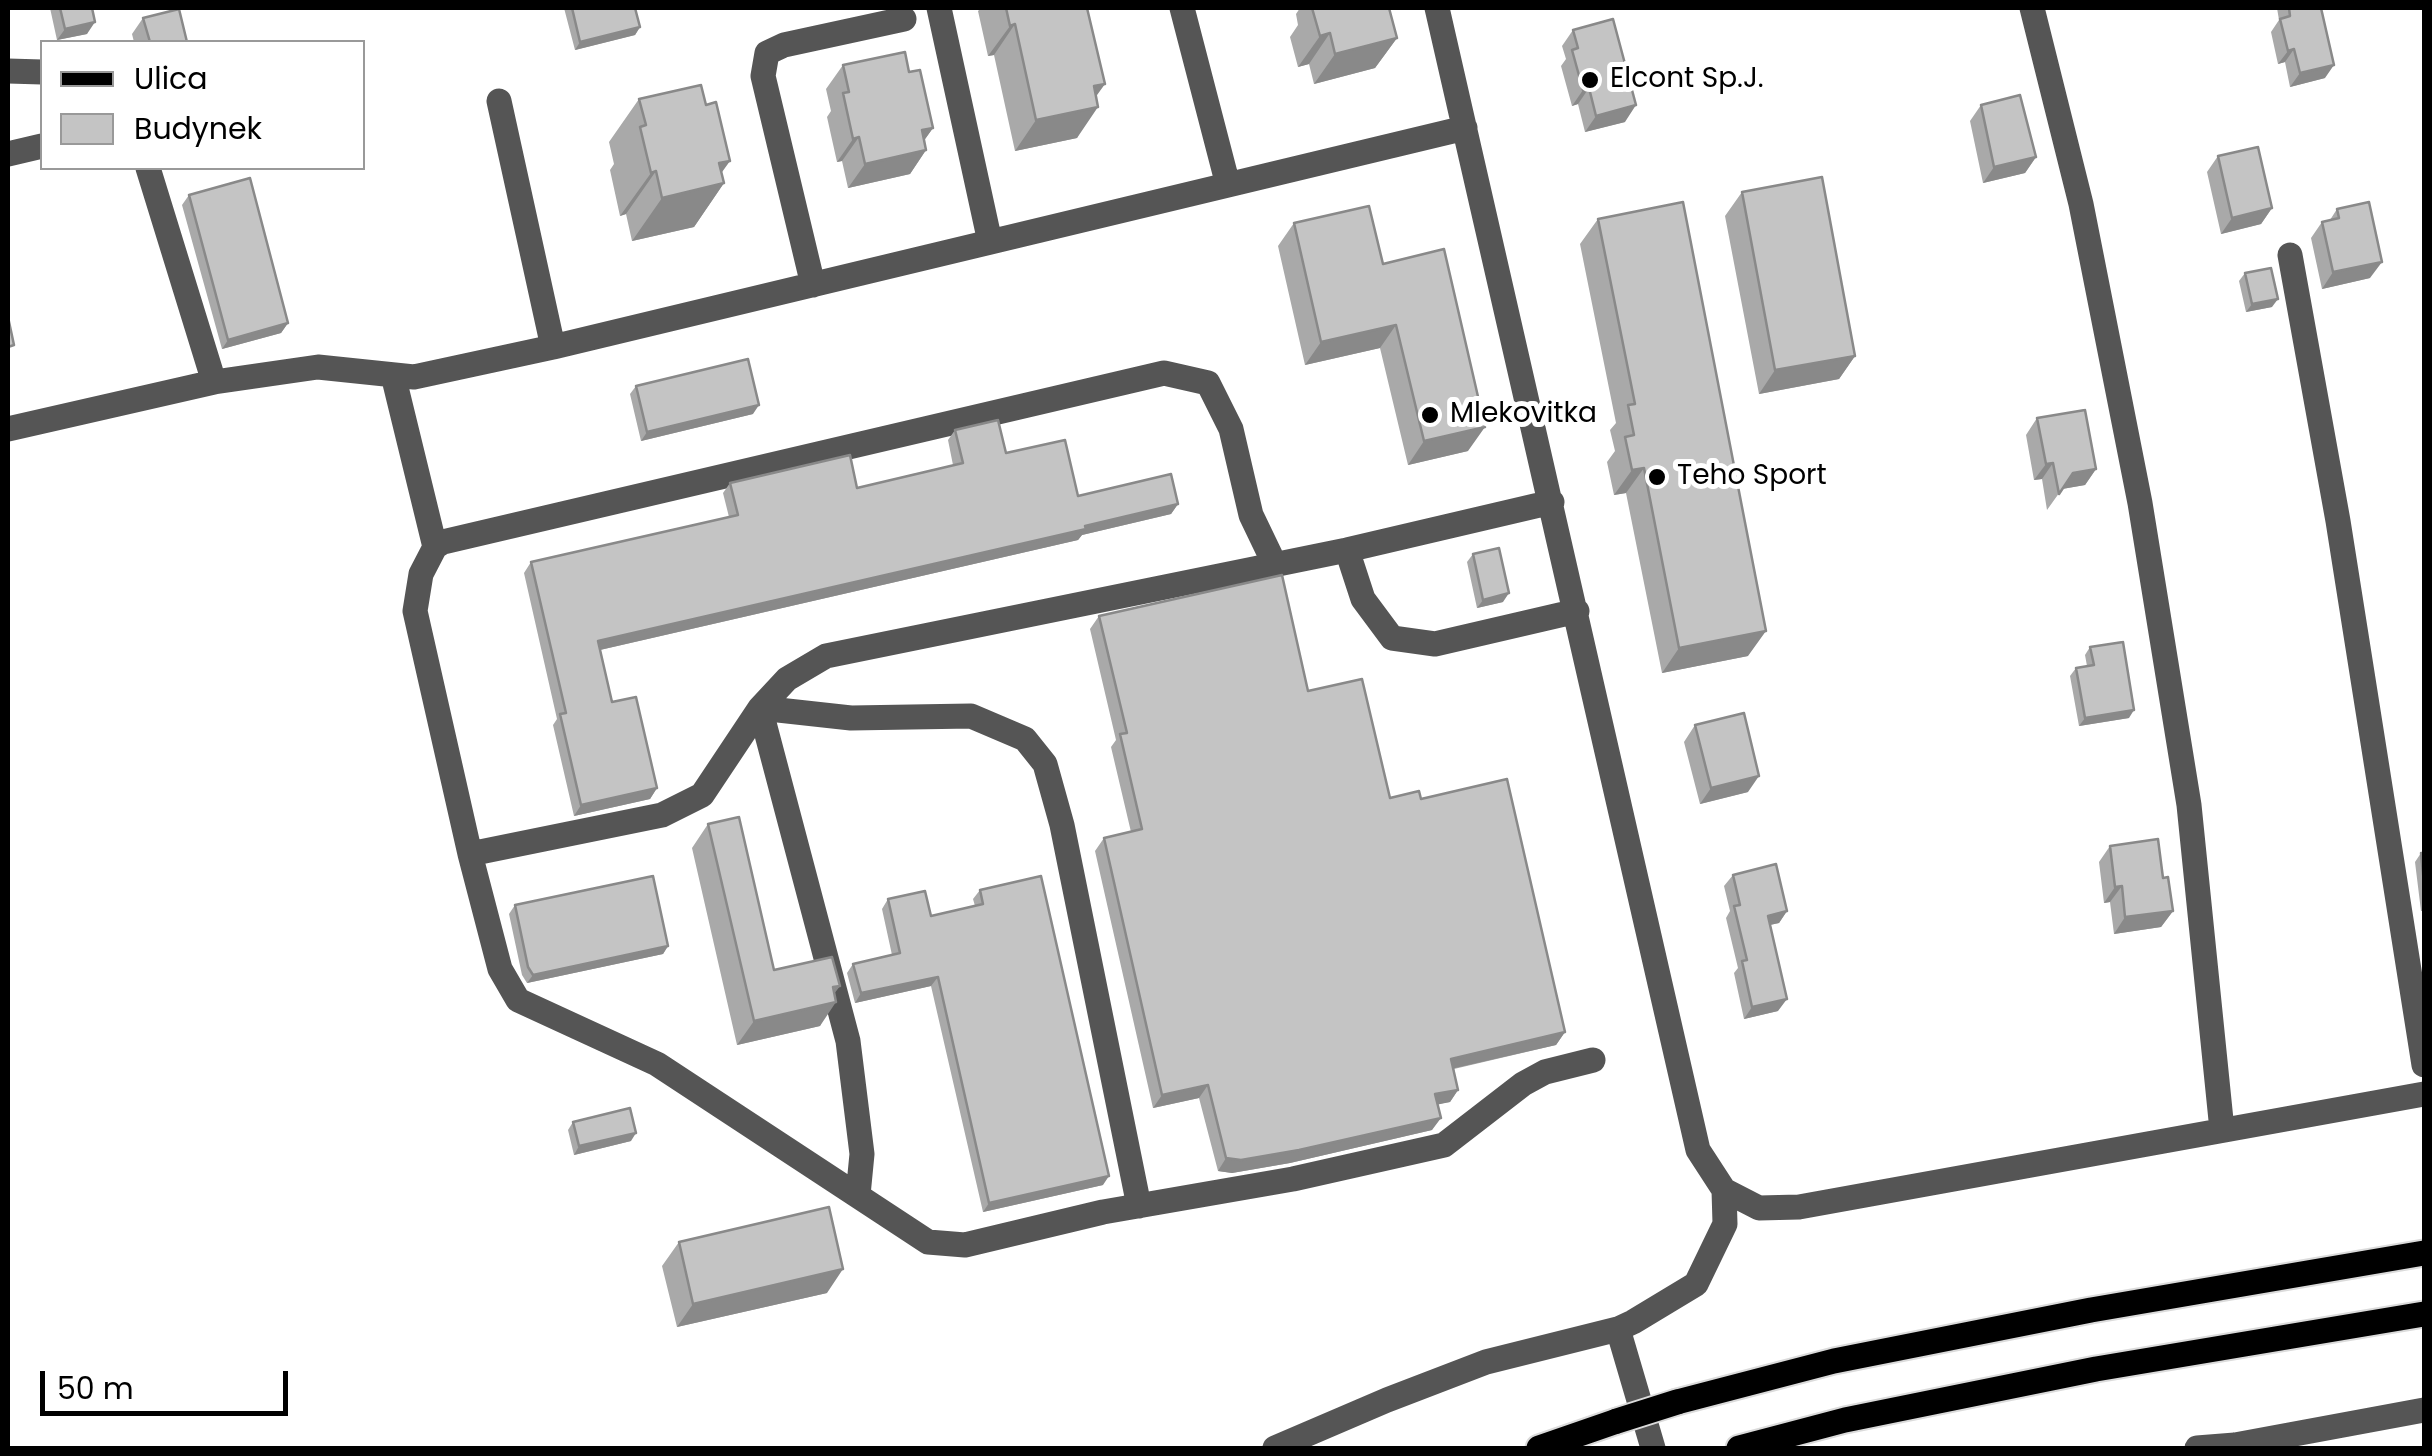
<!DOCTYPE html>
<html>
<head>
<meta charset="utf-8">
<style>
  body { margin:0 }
  #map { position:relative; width:2432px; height:1456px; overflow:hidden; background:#fff; font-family:Poppins,sans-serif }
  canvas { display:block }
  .frame { position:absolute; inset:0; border:10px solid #000; pointer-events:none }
  .legend { position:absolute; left:40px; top:40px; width:325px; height:130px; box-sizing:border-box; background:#fff; border:2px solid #999; margin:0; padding:12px 18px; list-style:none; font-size:30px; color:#000 }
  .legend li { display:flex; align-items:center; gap:20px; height:50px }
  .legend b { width:50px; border:2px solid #999 }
  .scale { position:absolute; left:40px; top:1371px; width:248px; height:45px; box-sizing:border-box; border:5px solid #000; border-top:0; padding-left:12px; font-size:30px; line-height:35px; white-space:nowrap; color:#000; -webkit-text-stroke:8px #fff; paint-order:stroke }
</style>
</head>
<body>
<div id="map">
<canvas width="2432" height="1456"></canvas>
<div class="frame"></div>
<ul class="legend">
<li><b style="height:12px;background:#000"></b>Ulica</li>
<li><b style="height:28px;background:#c4c4c4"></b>Budynek</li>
</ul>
<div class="scale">50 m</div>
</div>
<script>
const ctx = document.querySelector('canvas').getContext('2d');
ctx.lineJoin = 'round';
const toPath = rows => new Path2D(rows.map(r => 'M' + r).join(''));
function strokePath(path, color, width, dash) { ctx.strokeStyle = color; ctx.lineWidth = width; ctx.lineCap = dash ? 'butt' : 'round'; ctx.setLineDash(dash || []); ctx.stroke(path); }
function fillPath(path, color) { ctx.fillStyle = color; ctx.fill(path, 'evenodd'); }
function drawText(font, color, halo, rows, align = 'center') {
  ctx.font = font + ' Poppins,sans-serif'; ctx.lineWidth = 10; ctx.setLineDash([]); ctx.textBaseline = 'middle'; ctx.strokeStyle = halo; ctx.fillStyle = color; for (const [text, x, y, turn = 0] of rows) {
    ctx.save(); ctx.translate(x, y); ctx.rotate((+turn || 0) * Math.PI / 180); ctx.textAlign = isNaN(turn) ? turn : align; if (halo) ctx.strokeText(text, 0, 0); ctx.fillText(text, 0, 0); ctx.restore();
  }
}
const minor = toPath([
  [939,8,990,242],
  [1182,8,1228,185],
  [1437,8,1698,1150,1724,1190,1759,1208,1799,1207,2424,1094],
  [2032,8,2081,204,2140,503,2189,805,2222,1130],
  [8,71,42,72],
  [499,101,553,347],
  [8,154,42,146],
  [148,168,214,382],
  [2290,255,2338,521,2424,1065],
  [813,285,763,76,767,53,784,45,904,19],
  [393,375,435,547],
  [8,429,214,382,318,367,414,377,553,347,1465,128],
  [1347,550,1363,599,1392,638,1435,644,1577,611],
  [1275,565,1251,515,1231,429,1208,383,1164,373,443,542,435,547,421,574,415,611,470,854,500,969,518,1000,657,1064,928,1242,965,1245,1103,1212,1293,1179,1444,1145,1523,1084,1545,1072,1593,1060],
  [470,854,662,815,702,795,760,708,787,679,826,656,1347,550,1552,502],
  [858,1195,862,1154,848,1041,760,708,851,718,971,716,1025,739,1045,764,1062,825,1139,1206],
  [1618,1329,1653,1448],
  [1275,1448,1387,1400,1486,1362,1618,1329,1633,1322,1696,1284,1725,1224,1724,1190],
  [2197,1448,2235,1445,2424,1410]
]);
const major = toPath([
  [1677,1402,1834,1361,2091,1310,2424,1253],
  [1539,1448,1617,1421],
  [1739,1448,1845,1420,2096,1369,2424,1314]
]);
const majorBridge = toPath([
  [1617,1421,1677,1402]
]);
const wall = toPath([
  [50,8,92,8,87,34,57,40],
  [564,8,635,8,640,27,635,35,575,50],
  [981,8,1087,8,1096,96,1077,138,1015,151,994,55,988,56,978,11],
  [1300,8,1389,8,1397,38,1375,68,1314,84,1309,64,1298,67,1290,37,1298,25,1296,14],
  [2277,8,2321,8,2325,78,2290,87,2285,62,2278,64,2271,32,2279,20],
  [143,18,187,42,134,42,132,34],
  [1573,30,1625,122,1585,132,1578,104,1572,106,1561,66,1566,59,1562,46],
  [843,65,909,72,933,128,924,140,926,150,910,174,848,188,842,161,837,162,827,117,831,111,826,89],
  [639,99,721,173,724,183,694,227,632,241,626,214,620,216,610,170,614,164,609,142],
  [1981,105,2036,157,2025,173,1983,183,1970,121],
  [2218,156,2272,208,2261,224,2221,234,2207,172],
  [1742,192,1855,356,1839,379,1759,394,1725,216],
  [189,195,288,323,281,333,222,349,182,205],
  [2337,209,2370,278,2322,289,2311,238,2322,222,2330,220],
  [1598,219,1748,656,1662,673,1626,493,1614,495,1607,462,1615,451,1610,430,1616,423,1580,244],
  [1294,223,1383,264,1468,451,1408,465,1380,348,1305,365,1278,246],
  [2245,273,2272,307,2246,312,2239,281],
  [636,386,753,414,641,441,630,394],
  [2037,418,2096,469,2085,485,2062,489,2047,510,2042,479,2034,480,2026,435],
  [955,430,1006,453,1078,496,1178,504,1171,514,1082,535,1078,540,600,650,612,702,657,788,650,799,574,816,553,725,557,719,524,573,531,562,729,517,723,493,730,483,857,488,953,465,948,440],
  [1473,554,1503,602,1477,608,1467,562],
  [1099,616,1308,691,1390,798,1421,799,1565,1032,1556,1045,1454,1069,1458,1090,1450,1102,1438,1104,1432,1130,1290,1163,1232,1173,1218,1171,1199,1098,1153,1108,1095,851,1104,838,1131,832,1111,747,1116,740,1090,629],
  [2090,647,2129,718,2079,726,2070,676,2076,668,2087,666,2085,655],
  [1695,725,1748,792,1700,804,1684,742],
  [708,824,774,970,840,986,834,993,820,1026,737,1045,692,848],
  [2110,846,2163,878,2173,911,2161,927,2114,934,2110,902,2104,903,2099,862],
  [2421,853,2424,853,2424,911,2421,911,2415,862],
  [1733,875,1787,911,1779,923,1770,925,1778,1011,1744,1019,1734,973,1738,968,1726,918,1730,911,1724,886],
  [980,890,1103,1185,983,1212,931,986,855,1003,847,973,853,964,892,955,882,909,888,899,931,916,975,906,973,899],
  [515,905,668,946,663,954,527,983,522,975,509,914],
  [573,1122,631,1141,574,1155,568,1130],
  [679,1242,827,1293,677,1327,662,1266]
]);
const shadedWall = toPath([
  [95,22,87,34,57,40,65,29],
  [1015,24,994,55,988,56,1010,26],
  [640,27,635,35,575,50,580,42],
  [1330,33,1309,64,1298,67,1320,36],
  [1397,38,1375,68,1314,84,1335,54],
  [2294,49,2285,62,2278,64,2288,51],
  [2334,65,2325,78,2290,87,2300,73],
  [1105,84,1087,109,1098,107,1077,138,1015,151,1036,120,1094,86],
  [1589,88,1578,104,1572,106,1583,90],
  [1636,105,1625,122,1585,132,1596,116],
  [933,128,916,152,922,130],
  [859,137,842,161,837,162,853,139],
  [926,150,910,174,848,188,865,164],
  [2036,157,2025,173,1983,183,1994,167],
  [730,161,712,186,724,183,694,227,632,241,662,198,719,163],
  [656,171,626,214,620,216,651,173],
  [2272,208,2261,224,2221,234,2232,218],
  [2382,262,2370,278,2322,289,2333,272],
  [2278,299,2272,307,2246,312,2252,304],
  [288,323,281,333,222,349,228,340],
  [1396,325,1380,348,1305,365,1321,342],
  [1855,356,1839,379,1759,394,1775,370],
  [759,405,753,414,641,441,647,432],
  [1485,427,1468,451,1408,465,1424,441],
  [2053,463,2042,479,2034,480,2046,464],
  [1644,468,1626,493,1614,495,1632,470],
  [2096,469,2085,485,2062,489,2073,473],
  [1178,504,1171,514,1082,535,1078,540,591,652,598,641],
  [1509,593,1503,602,1477,608,1483,600],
  [1766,631,1748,656,1662,673,1679,648],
  [2134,710,2129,718,2079,726,2085,718],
  [1759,776,1748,792,1700,804,1711,788],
  [657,788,650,799,574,816,581,805],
  [2122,886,2110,902,2104,903,2115,887],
  [1787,911,1779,923,1760,927,1768,916],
  [2173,911,2161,927,2114,934,2125,917],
  [668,946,663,954,527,983,533,975],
  [938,977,931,986,855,1003,861,993],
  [840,986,826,1004,836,1002,820,1026,737,1045,754,1021],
  [1787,999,1778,1011,1744,1019,1752,1007],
  [1565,1032,1556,1045,1442,1071,1451,1059],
  [1208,1085,1199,1098,1153,1108,1162,1095],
  [1458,1090,1450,1102,1426,1107,1435,1094],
  [1441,1118,1432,1130,1290,1163,1232,1173,1218,1171,1226,1158],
  [636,1133,631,1141,574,1155,579,1146],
  [1109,1176,1103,1185,983,1212,989,1203],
  [843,1269,827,1293,677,1327,693,1304]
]);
const building = toPath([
  [60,8,92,8,95,22,65,29,60,8],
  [572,8,635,8,640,27,580,42,572,8],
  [1006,8,1087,8,1105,84,1094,86,1098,107,1036,120,1015,24,1010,26,1006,8],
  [1312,8,1389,8,1397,38,1335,54,1330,33,1320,36,1312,8],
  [2289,8,2321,8,2334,65,2300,73,2294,49,2288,51,2280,19,2290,16,2289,8],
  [179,9,187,42,150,42,143,18,179,9],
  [1613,19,1636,105,1596,116,1589,88,1583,90,1572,50,1578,48,1573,30,1613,19],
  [905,52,909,72,920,70,933,128,922,130,926,150,865,164,859,137,853,139,843,93,849,92,843,65,905,52],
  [701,85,706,105,716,102,730,161,719,163,724,183,662,198,656,171,651,173,640,127,646,125,639,99,701,85],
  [2020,95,2036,157,1994,167,1981,105,2020,95],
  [2258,147,2272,208,2232,218,2218,156,2258,147],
  [1822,177,1855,356,1775,370,1742,192,1822,177],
  [250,178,288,323,228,340,189,195,250,178],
  [1683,202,1766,631,1679,648,1644,468,1632,470,1625,437,1634,435,1628,405,1635,404,1598,219,1683,202],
  [2369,202,2382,262,2333,272,2322,222,2339,218,2337,209,2369,202],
  [1369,206,1383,264,1444,249,1485,427,1424,441,1396,325,1321,342,1294,223,1369,206],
  [2271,268,2278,299,2252,304,2245,273,2271,268],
  [8,317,14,345,8,347,8,317],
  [748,359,759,405,647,432,636,386,748,359],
  [2085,410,2096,469,2073,473,2059,494,2053,463,2046,464,2037,418,2085,410],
  [998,420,1006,453,1065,440,1078,496,1171,474,1178,504,1085,526,1086,529,598,641,612,702,636,697,657,788,581,805,560,714,566,713,531,562,738,515,730,483,850,455,857,488,963,463,955,430,998,420],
  [1499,548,1509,593,1483,600,1473,554,1499,548],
  [1282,575,1308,691,1362,679,1390,798,1419,791,1421,799,1507,779,1565,1032,1451,1059,1458,1090,1435,1094,1441,1118,1299,1150,1241,1160,1226,1158,1208,1085,1162,1095,1104,838,1142,829,1120,734,1127,733,1099,616,1282,575],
  [2123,642,2134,710,2085,718,2076,668,2094,665,2090,647,2123,642],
  [1744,713,1759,776,1711,788,1695,725,1744,713],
  [739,817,774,970,832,957,840,986,833,987,836,1002,754,1021,708,824,739,817],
  [2158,839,2163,878,2168,877,2173,911,2125,917,2122,886,2115,887,2110,846,2158,839],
  [2421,853,2424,853,2424,884,2421,853],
  [1776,864,1787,911,1768,916,1787,999,1752,1007,1742,961,1747,960,1734,906,1740,905,1733,875,1776,864],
  [653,876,668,946,533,975,528,967,515,905,653,876],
  [1041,876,1109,1176,989,1203,938,977,861,993,853,964,900,953,888,899,925,891,931,916,983,904,980,890,1041,876],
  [630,1108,636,1133,579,1146,573,1122,630,1108],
  [829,1207,843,1269,693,1304,679,1242,829,1207]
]);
const markers = [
  [1590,80,10,"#000"],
  [1430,415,10,"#000"],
  [1657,477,10,"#000"]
];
const poiNames = [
  ["Elcont Sp.J.",1610,80],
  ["Mlekovitka",1450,415],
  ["Teho Sport",1677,477]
];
strokePath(major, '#dbdbdb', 29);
strokePath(minor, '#555', 25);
strokePath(major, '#000', 25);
strokePath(majorBridge, '#dbdbdb', 29, []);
strokePath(majorBridge, '#000', 25);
fillPath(wall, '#a9a9a9');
fillPath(shadedWall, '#898989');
fillPath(building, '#c4c4c4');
strokePath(building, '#898989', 2.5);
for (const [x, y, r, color] of markers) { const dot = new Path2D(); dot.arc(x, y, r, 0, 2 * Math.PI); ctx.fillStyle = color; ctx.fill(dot); strokePath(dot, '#fff', 4); }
drawText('28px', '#000', '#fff', poiNames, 'left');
</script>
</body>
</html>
